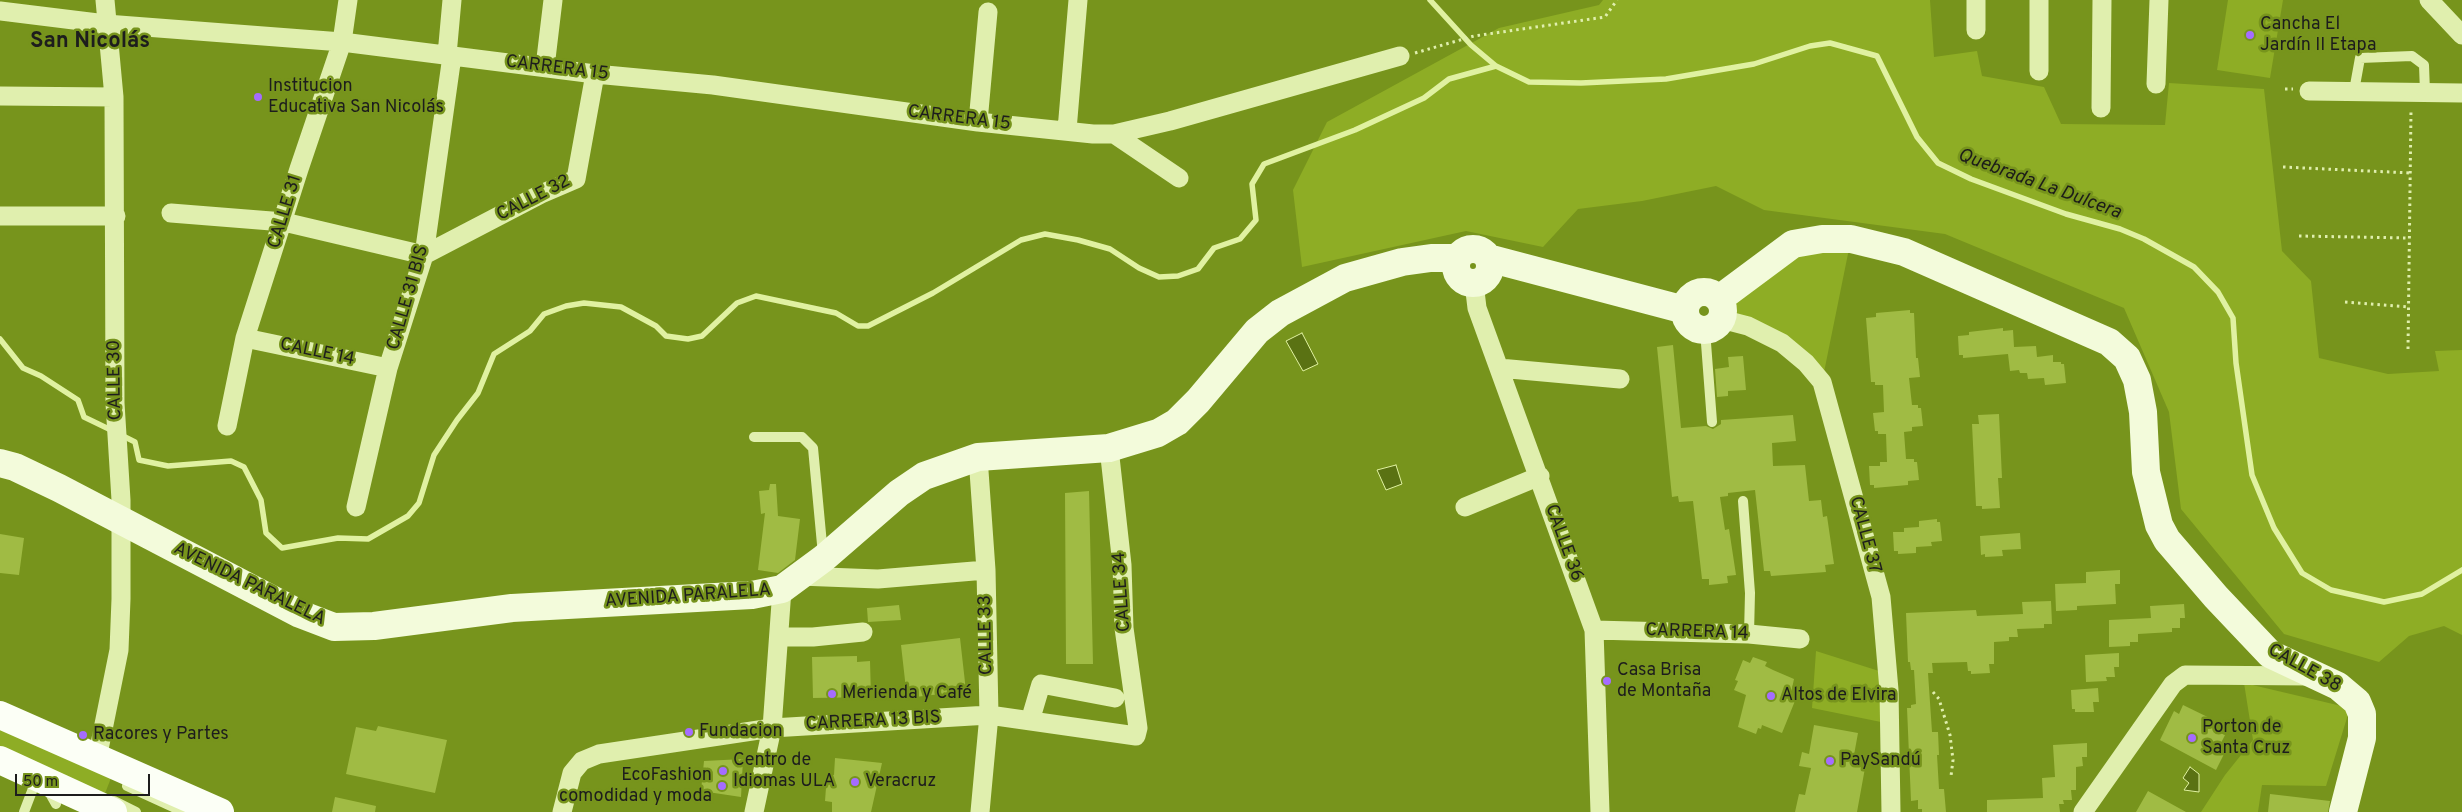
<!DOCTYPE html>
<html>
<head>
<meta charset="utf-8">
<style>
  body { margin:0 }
  #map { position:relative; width:2462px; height:812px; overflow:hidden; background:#77941c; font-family:Overpass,sans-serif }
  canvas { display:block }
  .scale { position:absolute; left:15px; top:774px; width:135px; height:22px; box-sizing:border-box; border:2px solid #1d1d1d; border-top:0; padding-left:6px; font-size:15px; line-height:18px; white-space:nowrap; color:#1d1d1d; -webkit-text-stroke:4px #77941c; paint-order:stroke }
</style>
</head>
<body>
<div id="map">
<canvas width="2462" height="812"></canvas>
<div class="scale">50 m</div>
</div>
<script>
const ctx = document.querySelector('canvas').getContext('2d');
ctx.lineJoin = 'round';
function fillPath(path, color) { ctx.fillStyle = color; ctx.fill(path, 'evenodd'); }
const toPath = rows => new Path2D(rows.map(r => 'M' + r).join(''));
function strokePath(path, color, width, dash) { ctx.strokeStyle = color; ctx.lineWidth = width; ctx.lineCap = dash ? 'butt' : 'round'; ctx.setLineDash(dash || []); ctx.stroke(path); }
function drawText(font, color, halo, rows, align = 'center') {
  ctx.font = font + ' Overpass,sans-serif'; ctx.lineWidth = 5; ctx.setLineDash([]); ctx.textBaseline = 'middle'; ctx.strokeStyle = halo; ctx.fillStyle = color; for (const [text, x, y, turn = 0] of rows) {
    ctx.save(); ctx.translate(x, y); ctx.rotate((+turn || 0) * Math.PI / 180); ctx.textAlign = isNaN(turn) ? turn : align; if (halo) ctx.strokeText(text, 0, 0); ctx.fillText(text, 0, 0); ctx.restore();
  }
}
const green = toPath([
  [1603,0,1930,0,1934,57,1977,51,1982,76,2044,87,2061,124,2165,125,2169,83,2264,89,2282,251,2311,281,2319,358,2388,374,2439,371,2435,351,2462,350,2462,635,2444,626,2409,636,2379,662,2284,634,2181,509,2169,412,2124,308,1945,234,1764,210,1716,186,1642,201,1578,209,1543,247,1466,231,1302,267,1293,190,1327,122,1499,28,1599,5],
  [2228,0,2283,0,2270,78,2217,70],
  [1851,239,1822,382,1806,363,1721,319,1746,276,1793,244],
  [1816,651,1879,671,1881,722,1812,708],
  [2244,683,2350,708,2326,786,2262,785,2258,812,2201,812,2225,775,2253,740],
  [0,726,111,778,104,796,0,747]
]);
const water = toPath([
  [1302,333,1318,364,1303,371,1286,341,1302,333],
  [1396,465,1402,484,1386,490,1377,470,1396,465],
  [2190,767,2199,774,2199,792,2184,790,2189,783,2183,778,2190,767]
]);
const stream = toPath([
  [1430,0,1471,45,1496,66,1529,82,1581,83,1666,79,1754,64,1810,46,1830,43,1877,56,1917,137,1938,163,1971,179,2066,214,2120,229,2144,239,2194,267,2218,292,2233,318,2236,363,2252,475,2274,528,2302,573,2331,590,2384,602,2422,594,2462,570],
  [0,339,23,368,41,376,78,400,84,417,113,431],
  [121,435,135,442,139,460,168,466,231,461,244,467,261,500,266,533,282,548,338,538,368,539,408,516,419,503,434,455,457,420,478,393,494,354,530,331,544,314,566,306,584,303,621,307,656,326,666,336,688,339,702,336,737,303,756,296,836,313,858,326,868,326,933,293,1021,240,1045,234,1078,240,1110,249,1139,268,1159,277,1178,276,1198,269,1214,248,1240,239,1256,220,1252,184,1264,164,1355,130,1424,98,1449,79,1496,66]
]);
const building = toPath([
  [1910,310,1910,313,1914,313,1916,358,1918,358,1920,377,1909,378,1912,405,1918,405,1918,408,1921,408,1923,426,1912,427,1912,431,1904,432,1906,459,1914,459,1914,462,1917,462,1919,480,1908,481,1908,485,1874,488,1874,485,1870,485,1869,466,1880,466,1880,462,1887,462,1886,434,1878,434,1878,431,1875,431,1873,413,1884,412,1883,385,1875,385,1875,382,1871,382,1866,318,1876,317,1876,313],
  [2003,328,2003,331,2013,330,2014,347,2036,346,2037,357,2053,355,2053,362,2061,362,2061,364,2064,364,2066,383,2045,385,2044,378,2028,379,2027,373,2020,373,2019,370,2010,371,2008,354,1963,358,1963,355,1959,355,1958,336,1969,335,1969,332],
  [1673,345,1681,428,1706,426,1713,429,1721,424,1721,420,1793,415,1796,441,1772,443,1773,466,1805,465,1809,501,1821,500,1823,517,1827,516,1834,564,1825,565,1826,572,1771,576,1770,571,1764,571,1755,490,1728,493,1728,496,1720,497,1725,530,1729,529,1736,575,1727,576,1728,583,1719,584,1709,585,1709,579,1702,579,1693,501,1679,502,1678,496,1672,497,1657,347],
  [1743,356,1746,390,1728,391,1728,396,1717,397,1715,369,1729,367,1728,357],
  [1999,414,2002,478,1998,478,2000,508,1982,509,1982,506,1976,506,1972,424,1979,424,1978,415],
  [770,484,776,484,778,516,800,519,795,560,778,573,758,570,765,513,761,514,759,491,769,490],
  [1089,491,1093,664,1066,664,1065,493],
  [1937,519,1937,522,1940,522,1942,541,1931,542,1932,546,1916,547,1916,553,1898,554,1898,551,1894,551,1893,532,1904,532,1904,528,1919,527,1919,521],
  [2020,533,2021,549,2002,550,2003,556,1985,557,1985,554,1981,555,1980,536],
  [0,534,24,538,19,575,0,573],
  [2120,570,2120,584,2115,584,2116,604,2077,606,2077,610,2056,611,2055,584,2086,583,2086,572],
  [2051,601,2052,624,2044,624,2044,628,2017,629,2018,637,2009,637,2009,641,1994,642,1994,664,1989,664,1990,673,1971,674,1971,671,1968,671,1967,662,1932,663,1933,673,1928,673,1932,732,1938,732,1939,755,1937,755,1939,789,1944,789,1946,812,1922,812,1922,809,1918,809,1918,800,1911,801,1907,708,1911,708,1911,705,1916,704,1914,670,1911,670,1910,662,1908,662,1906,613,1976,610,1977,616,2023,614,2022,602],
  [2184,604,2185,618,2180,618,2180,628,2172,628,2172,632,2138,634,2138,642,2130,642,2130,646,2109,647,2109,620,2151,618,2150,606],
  [899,605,901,620,868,622,867,608],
  [960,638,966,691,907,698,901,645],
  [2119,653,2119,667,2114,667,2115,677,2106,677,2107,681,2086,682,2085,655],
  [857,656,857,662,870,661,871,697,813,698,812,657],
  [1753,657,1767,662,1765,666,1773,670,1794,679,1791,693,1797,696,1782,733,1762,725,1761,729,1758,728,1756,734,1738,727,1746,695,1734,690,1738,681,1735,680,1743,660,1750,663],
  [2098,688,2099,702,2093,702,2094,712,2075,712,2075,709,2072,709,2071,690],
  [2183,705,2222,724,2218,732,2225,735,2217,751,2224,754,2216,770,2160,740,2174,711,2179,714],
  [1814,725,1858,733,1854,755,1861,756,1859,767,1865,768,1857,812,1795,812,1799,794,1805,795,1811,768,1799,766,1802,752,1809,754],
  [378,726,447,740,435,793,346,774,356,727,376,731],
  [2087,743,2087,757,2082,757,2083,766,2076,767,2076,790,2071,790,2072,800,2063,800,2064,804,2059,804,2060,812,1987,812,1987,800,2043,798,2042,778,2055,777,2053,745],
  [835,758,882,763,871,812,832,812,832,802,825,801,827,774,834,775],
  [743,759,741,797,701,791,704,761],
  [2148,791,2186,812,2136,812],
  [2270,794,2330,801,2328,812,2268,812],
  [335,797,376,806,375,812,332,812]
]);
const path = toPath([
  [1415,53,1474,36,1605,17,1617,0],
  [2285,89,2293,89],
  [2283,167,2411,173],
  [2299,236,2409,238],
  [2345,302,2409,307],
  [2408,349,2411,110],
  [1933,692,1939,699,1950,735,1953,760,1951,776]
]);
const service = toPath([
  [2354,91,2360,58,2412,56,2424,65,2425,92],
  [1705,330,1712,422],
  [754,437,802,437,813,448,823,555],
  [1743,501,1750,593,1749,634],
  [127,786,184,812],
  [47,788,56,804],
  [114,801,136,812],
  [24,812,37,778]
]);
const minor = toPath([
  [1976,0,1976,30],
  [2039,0,2039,71],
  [2429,0,2462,35],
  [0,11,106,24,342,42,595,74,713,85,978,122,1093,134,1114,134,1170,121,1400,56],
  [447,55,452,0],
  [545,67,553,0],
  [2156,84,2159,0],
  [2309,91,2462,93],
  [0,96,114,97],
  [2101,108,2102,0],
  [978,122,988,12],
  [1067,130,1078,0],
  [1114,134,1179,178],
  [171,213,284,222,424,255,541,194,576,179,595,74],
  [0,216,116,216],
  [1474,283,1477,308,1594,630,1600,812],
  [1721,319,1748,326,1782,343,1806,363,1822,382,1881,597,1889,690,1891,812],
  [245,338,388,368],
  [1499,368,1620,379],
  [227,426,245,338,299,169,342,42,348,0],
  [978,457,986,570,989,715,980,812],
  [356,507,388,368,424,255,452,56],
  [1465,507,1540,476],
  [799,576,878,579,986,570],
  [1594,630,1749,634,1800,639],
  [779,637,813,637,863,632],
  [1030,721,1041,684,1115,698],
  [97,759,119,650,121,599,121,500,115,403,114,97,105,0],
  [562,812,572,773,582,761,599,754,772,728,989,715,1136,736,1138,728,1124,628,1122,565,1109,448],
  [754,812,772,728,782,589],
  [2083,812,2173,684,2185,675,2310,676]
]);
const secondary = toPath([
  '1456 266a17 17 0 1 1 34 0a17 17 0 1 1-34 0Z',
  [1488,258,1685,310],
  '1685 311a19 19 0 1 1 38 0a19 19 0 1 1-38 0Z',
  [1719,299,1793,244,1822,239,1851,239,1904,252,2109,342,2127,358,2137,380,2143,412,2146,472,2159,525,2167,540,2216,597,2270,654,2338,686,2357,702,2362,714,2362,738,2343,812],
  [0,463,15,467,59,488,300,614,334,627,374,626,512,608,752,595,782,589,824,558,899,493,924,476,978,457,1109,448,1158,433,1177,422,1198,401,1257,331,1280,313,1345,278,1402,262,1431,258,1457,258]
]);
const primary = toPath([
  [0,715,220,812],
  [0,760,113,812]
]);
const markers = [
  [2250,35,5,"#a56cff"],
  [258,97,5,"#a56cff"],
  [1607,681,5,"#a56cff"],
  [832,694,5,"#a56cff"],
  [1771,696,5,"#a56cff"],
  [689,732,5,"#a56cff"],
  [83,735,5,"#a56cff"],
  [2192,738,5,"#a56cff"],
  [1830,761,5,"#a56cff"],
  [723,771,5,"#a56cff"],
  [855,782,5,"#a56cff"],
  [722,786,5,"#a56cff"]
];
const poiNames = [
  ["Cancha El",2260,25],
  ["Jardín II Etapa",2260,46],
  ["Institucion",268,87],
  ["Educativa San Nicolás",268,108],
  ["Casa Brisa",1617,671],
  ["de Montaña",1617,692],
  ["Merienda y Café",842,694],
  ["Altos de Elvira",1781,696],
  ["Porton de",2202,728],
  ["Santa Cruz",2202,749],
  ["Fundacion",699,732],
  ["Racores y Partes",93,735],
  ["Centro de",733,761],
  ["Idiomas ULA",733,782],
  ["PaySandú",1840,761],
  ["EcoFashion",712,776,"right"],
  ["comodidad y moda",712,797,"right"],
  ["Veracruz",865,782]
];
const streetNames = [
  ["CARRERA 15",557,69,7],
  ["CARRERA 15",959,119,7],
  ["CALLE 32",534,199,-27],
  ["CALLE 31",286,212,-73],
  ["CALLE 31 BIS",409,298,-74],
  ["CALLE 14",317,353,12],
  ["CALLE 30",116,380,-91],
  ["CALLE 37",1864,535,75],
  ["CALLE 36",1563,543,70],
  ["AVENIDA PARALELA",249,585,26],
  ["CALLE 34",1123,592,-94],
  ["AVENIDA PARALELA",688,597,-4],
  ["CARRERA 14",1697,633,2],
  ["CALLE 33",987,635,-91],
  ["CALLE 38",2304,669,29],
  ["CARRERA 13 BIS",873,722,-3]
];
const waterNames = [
  ["Quebrada La Dulcera",2039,185,20]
];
const districtNames = [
  ["San Nicolás",90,43]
];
fillPath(green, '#8ead25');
fillPath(water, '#5a7213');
strokePath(water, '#e0f1a1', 1);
strokePath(stream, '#e0f1a1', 5.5);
fillPath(building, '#a0bb44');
strokePath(path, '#e0efae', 3, [2.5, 4]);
strokePath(service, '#e0efae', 10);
strokePath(minor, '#e0efae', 19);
strokePath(secondary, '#f3fbdb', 28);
strokePath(primary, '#fcfff6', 28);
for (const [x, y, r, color] of markers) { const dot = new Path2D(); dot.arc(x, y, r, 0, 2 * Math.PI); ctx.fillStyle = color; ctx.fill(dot); strokePath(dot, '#77941c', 2); }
drawText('18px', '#1d1d1d', '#77941c', poiNames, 'left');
drawText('18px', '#1d1d1d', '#77941c', streetNames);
drawText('italic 19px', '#1c1c19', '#77941c', waterNames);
drawText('bold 22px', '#1d1d1d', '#77941c', districtNames);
</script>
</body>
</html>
